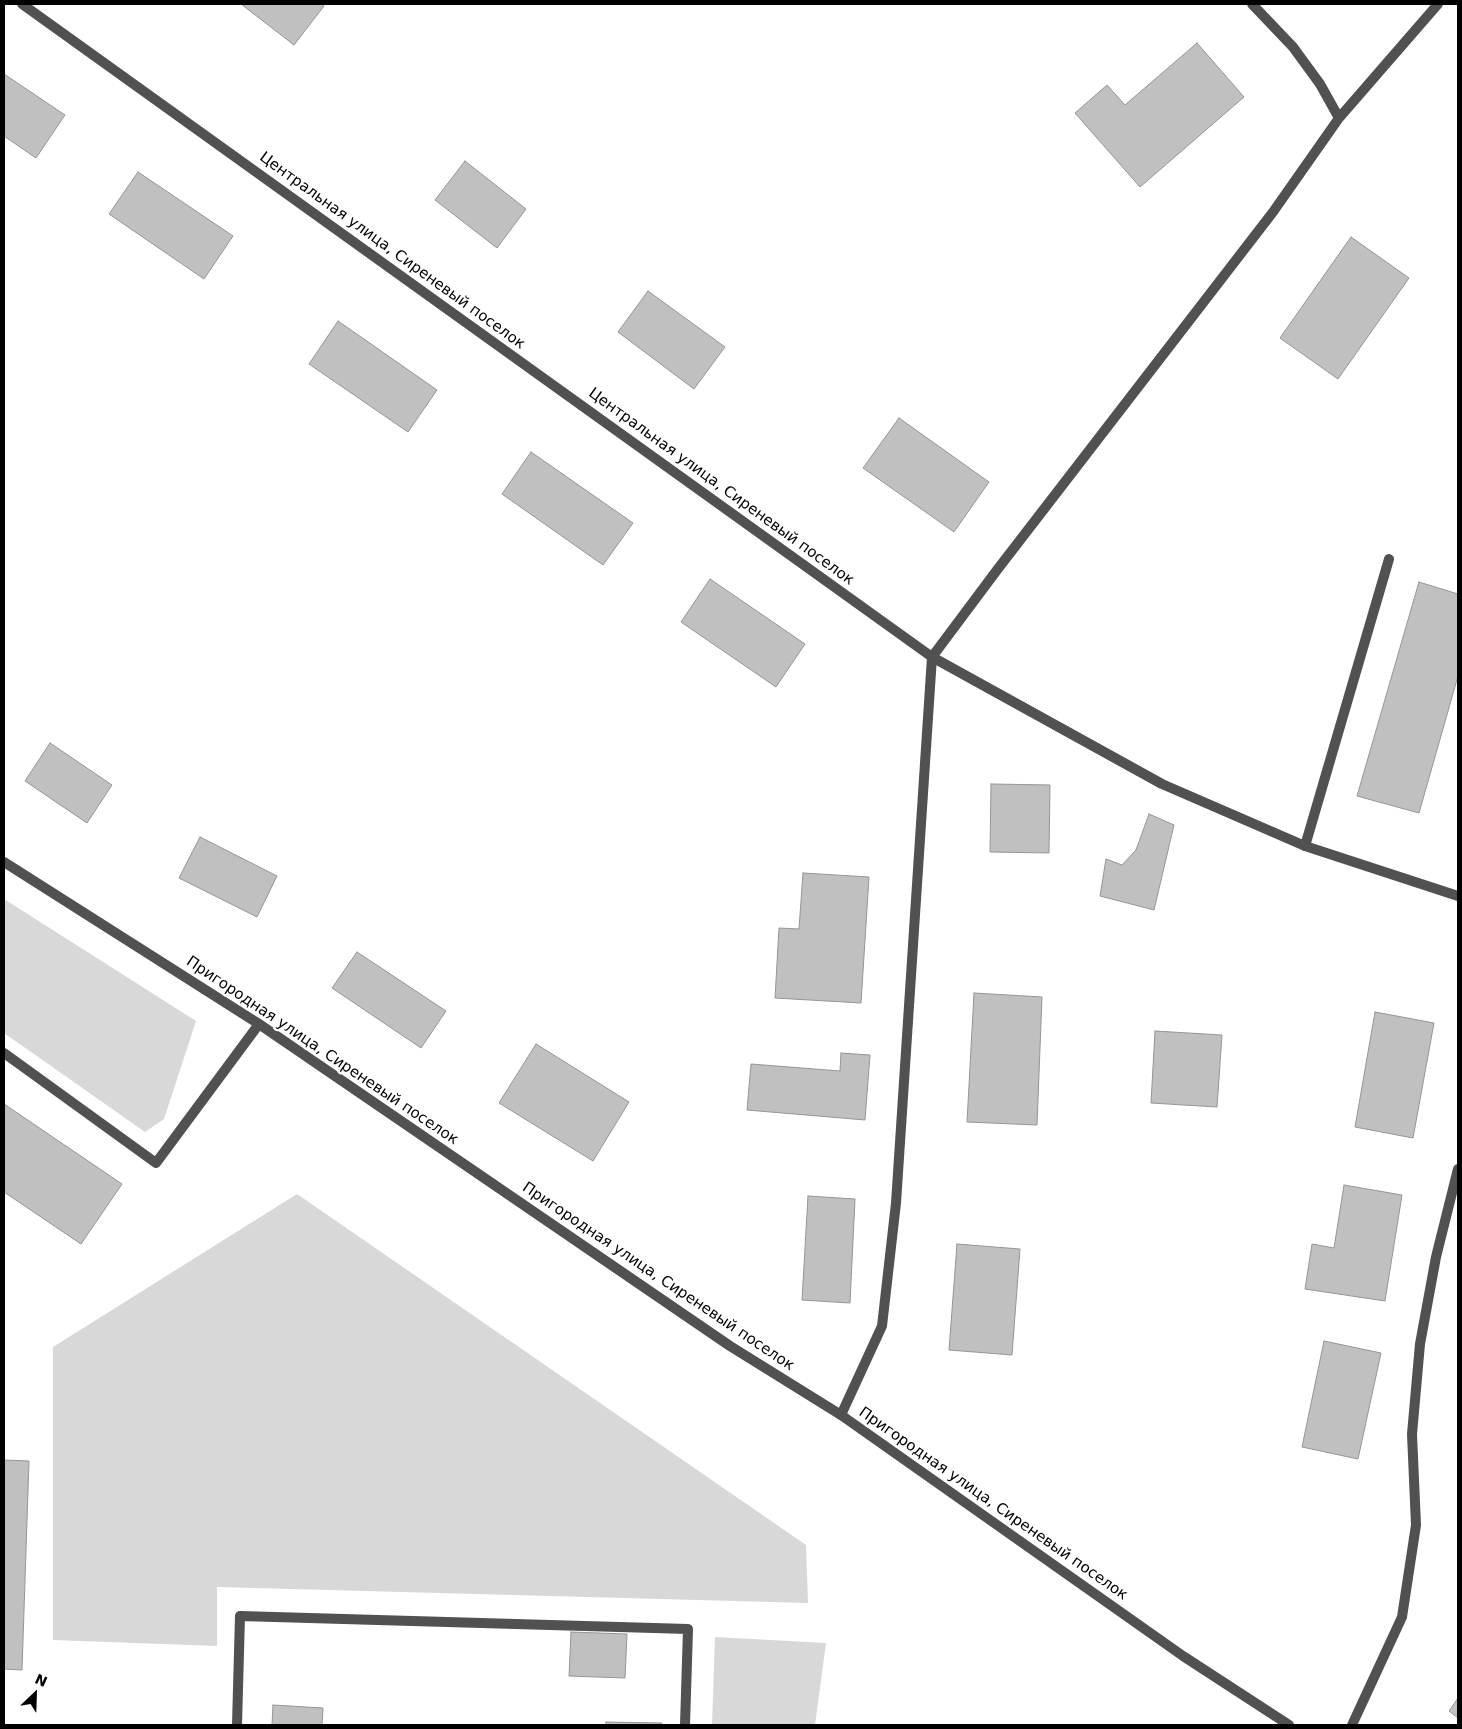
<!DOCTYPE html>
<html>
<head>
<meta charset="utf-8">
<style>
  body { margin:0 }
  #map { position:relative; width:1462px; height:1729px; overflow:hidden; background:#fff; font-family:"DejaVu Sans",sans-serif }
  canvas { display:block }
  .frame { position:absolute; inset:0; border:5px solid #000; pointer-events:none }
  .north { position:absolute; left:10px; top:1669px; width:50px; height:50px; -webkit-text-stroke:4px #fff; paint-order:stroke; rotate:24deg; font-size:14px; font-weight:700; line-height:20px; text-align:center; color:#000 }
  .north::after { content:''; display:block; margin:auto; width:18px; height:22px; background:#000; clip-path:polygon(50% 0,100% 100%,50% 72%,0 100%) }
</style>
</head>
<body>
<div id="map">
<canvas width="1462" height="1729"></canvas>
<div class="frame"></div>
<div class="north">N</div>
</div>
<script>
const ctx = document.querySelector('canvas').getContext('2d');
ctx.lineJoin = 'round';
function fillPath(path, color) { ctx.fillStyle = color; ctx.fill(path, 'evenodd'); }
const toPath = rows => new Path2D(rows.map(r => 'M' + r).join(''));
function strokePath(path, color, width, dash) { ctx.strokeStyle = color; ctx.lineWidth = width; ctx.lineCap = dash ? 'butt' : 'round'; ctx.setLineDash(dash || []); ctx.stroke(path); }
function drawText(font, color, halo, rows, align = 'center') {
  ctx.font = font + ' "DejaVu Sans",sans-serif'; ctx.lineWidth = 4.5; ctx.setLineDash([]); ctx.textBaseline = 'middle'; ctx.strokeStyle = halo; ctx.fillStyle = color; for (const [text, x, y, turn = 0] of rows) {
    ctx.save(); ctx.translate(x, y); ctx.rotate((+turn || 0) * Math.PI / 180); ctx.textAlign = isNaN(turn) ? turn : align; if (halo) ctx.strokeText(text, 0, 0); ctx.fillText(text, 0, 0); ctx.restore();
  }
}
const green = toPath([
  [4,899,196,1021,164,1119,145,1132,4,1033],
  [297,1194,806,1545,808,1603,217,1587,217,1646,53,1640,53,1347],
  [715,1637,826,1643,815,1725,712,1725]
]);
const building = toPath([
  [241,4,321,4,324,6,294,45,241,4],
  [1197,43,1244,97,1140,187,1075,113,1107,85,1125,105,1197,43],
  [4,74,65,115,36,158,4,136,4,74],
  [465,161,526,209,497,248,435,200,465,161],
  [138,172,233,236,204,279,109,214,138,172],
  [1351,237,1409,278,1338,379,1280,338,1351,237],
  [648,291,725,347,694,389,618,332,648,291],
  [338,321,437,390,408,432,309,364,338,321],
  [899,418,989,482,954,532,863,468,899,418],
  [531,452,633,523,603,565,502,494,531,452],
  [710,579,805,644,776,687,681,622,710,579],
  [1419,582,1458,594,1458,676,1419,813,1357,796,1419,582],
  [50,743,112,785,87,823,25,781,50,743],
  [991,784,1050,785,1049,853,990,852,991,784],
  [1149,814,1174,825,1154,910,1100,896,1106,859,1122,865,1136,850,1149,814],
  [200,837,277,876,257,917,179,878,200,837],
  [803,873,869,877,861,1003,775,998,779,928,799,929,803,873],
  [357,952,446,1011,421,1048,332,988,357,952],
  [974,993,1042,997,1037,1125,967,1122,974,993],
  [1375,1012,1434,1023,1413,1138,1355,1127,1375,1012],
  [1155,1031,1222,1035,1217,1107,1151,1103,1155,1031],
  [536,1044,629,1102,593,1161,499,1103,536,1044],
  [841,1053,870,1055,865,1120,747,1110,751,1064,840,1071,841,1053],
  [4,1104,122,1184,81,1244,4,1192,4,1104],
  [1344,1185,1402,1195,1385,1301,1305,1289,1312,1244,1334,1248,1344,1185],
  [808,1196,855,1199,850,1303,802,1300,808,1196],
  [957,1244,1020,1249,1012,1355,949,1350,957,1244],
  [1324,1341,1381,1353,1358,1459,1302,1447,1324,1341],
  [4,1460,29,1461,22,1670,4,1669,4,1460],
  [571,1632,627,1634,625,1678,569,1676,571,1632],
  [1458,1698,1458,1718,1449,1711,1458,1698],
  [273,1705,323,1708,322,1725,272,1725,273,1705],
  [606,1722,662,1723,661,1725,606,1725,606,1722]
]);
const lane = toPath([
  [1339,118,1438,4],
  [1305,846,1389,559],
  [4,1053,156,1163,259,1024],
  [841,1415,882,1326,896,1203,932,657,997,570,1273,212,1339,118,1320,84,1293,47,1252,4],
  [237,1725,240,1616,688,1629,685,1725]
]);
const street = toPath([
  [22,4,932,657,1162,784,1305,846,1458,896],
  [4,862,259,1024,730,1346,841,1415,1183,1656,1289,1725],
  [1352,1725,1402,1617,1416,1525,1412,1434,1420,1344,1436,1257,1458,1169]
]);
const streetNames = [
  ["Центральная улица, Сиреневый поселок",392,251,36],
  ["Центральная улица, Сиреневый поселок",721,487,36],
  ["Пригородная улица, Сиреневый поселок",322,1051,34],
  ["Пригородная улица, Сиреневый поселок",658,1277,34],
  ["Пригородная улица, Сиреневый поселок",993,1504,35]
];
fillPath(green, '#d8d8d8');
fillPath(building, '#c0c0c0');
strokePath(building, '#959595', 1);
strokePath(lane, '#515151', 10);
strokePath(street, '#515151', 10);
drawText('15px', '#000', '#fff', streetNames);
</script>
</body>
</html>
